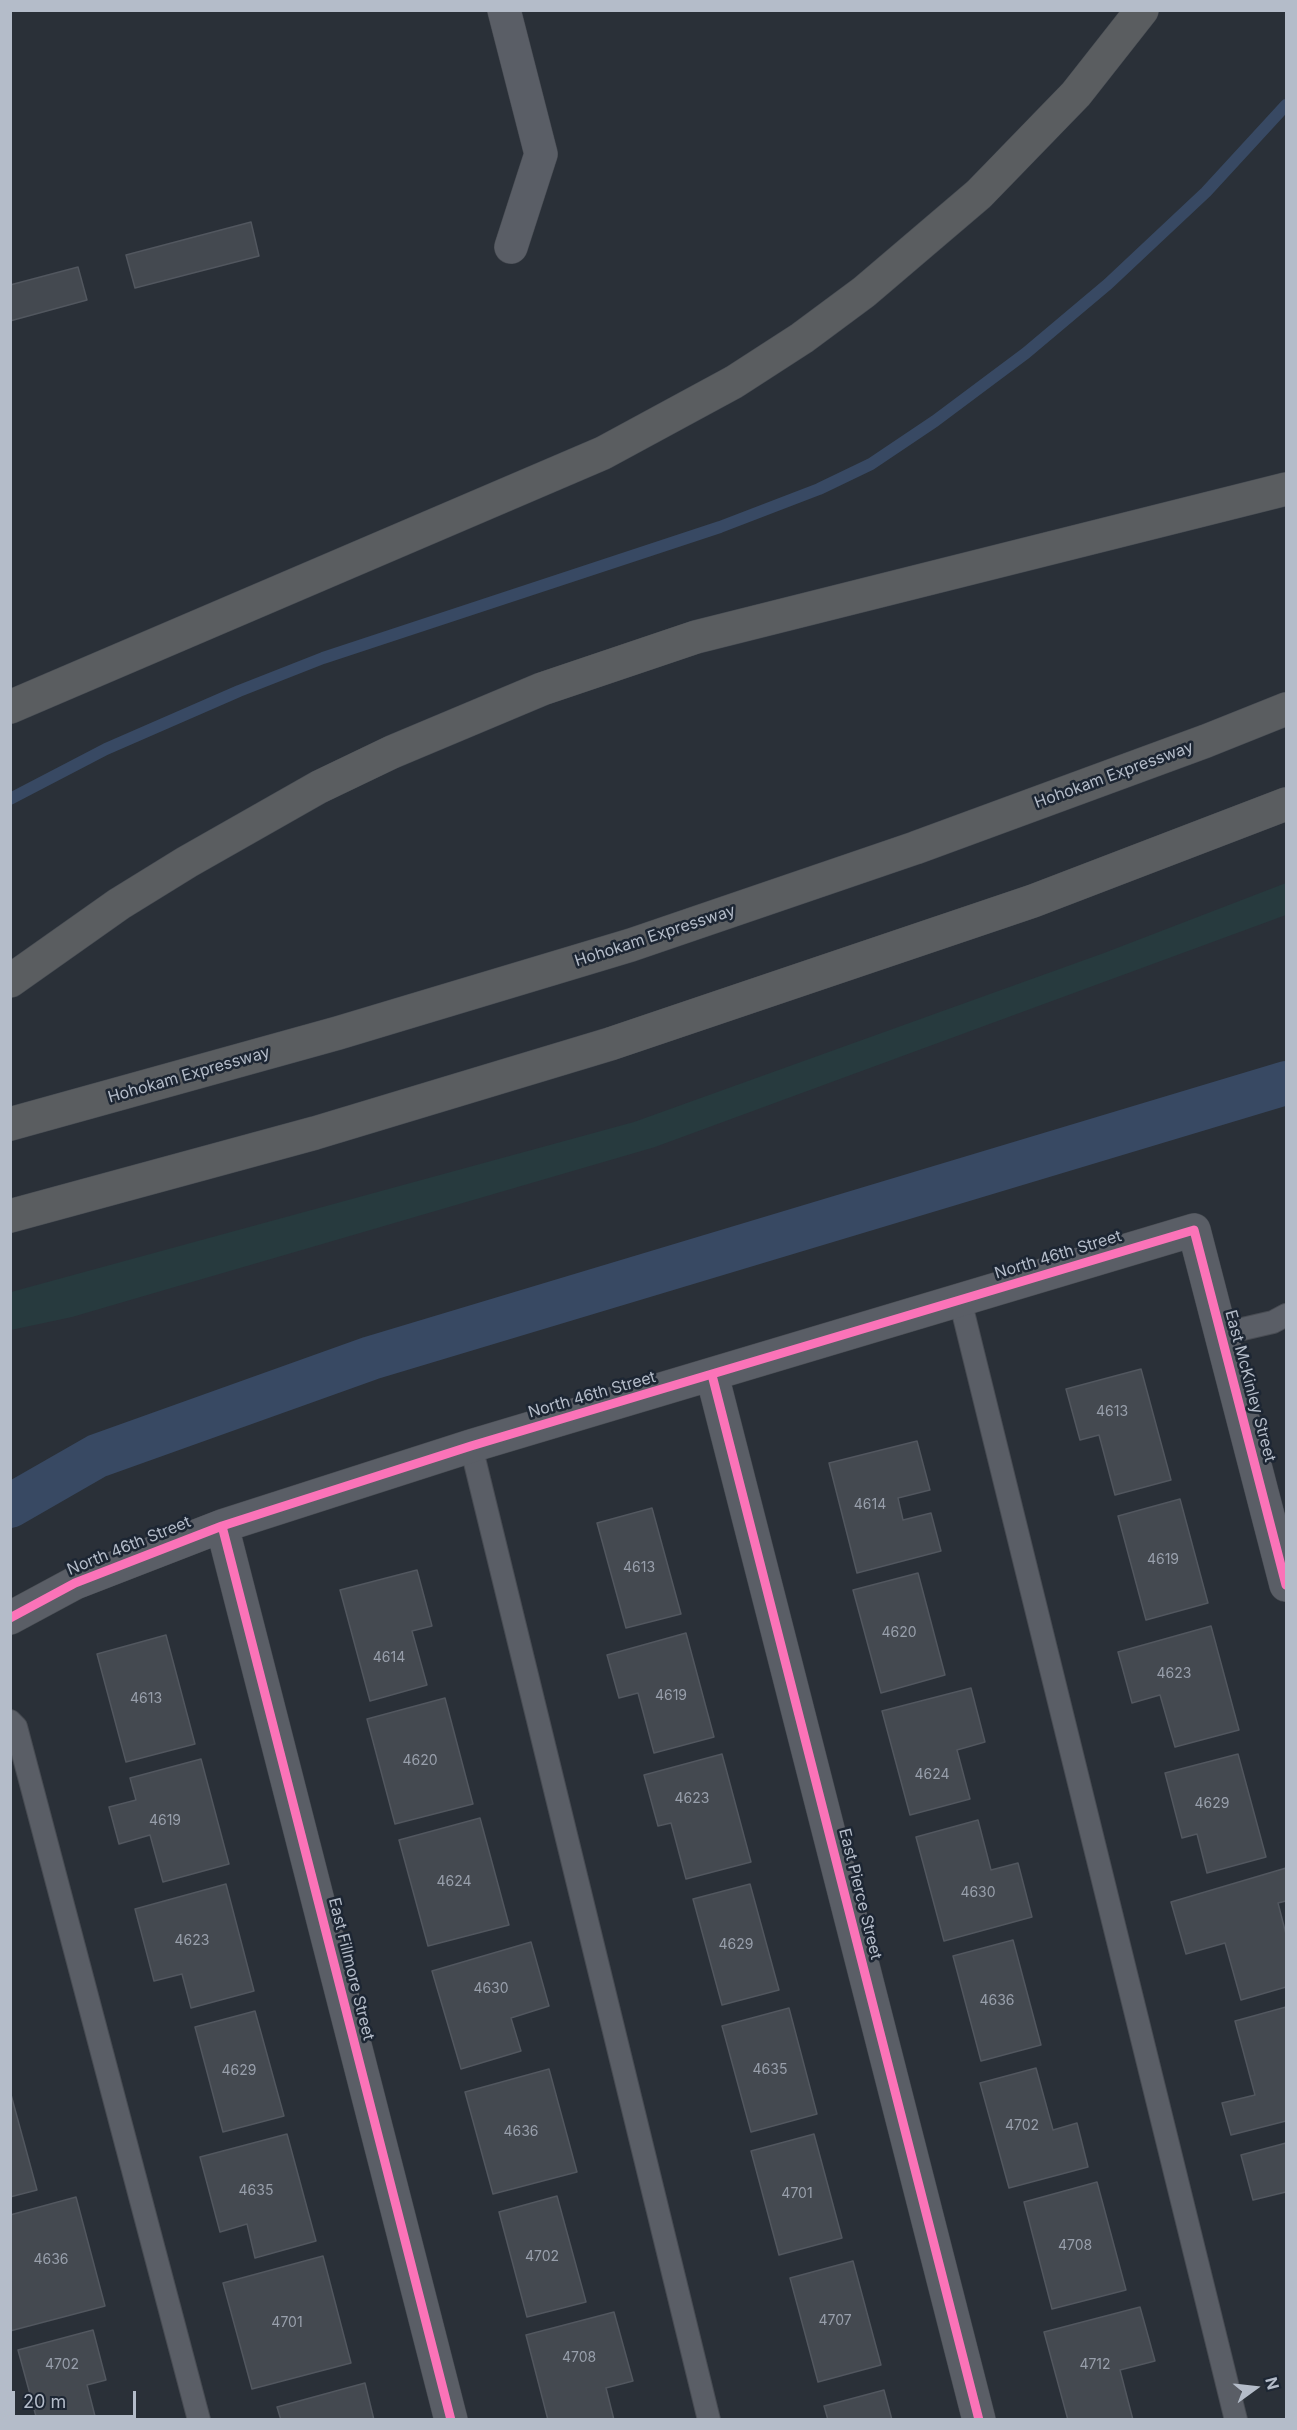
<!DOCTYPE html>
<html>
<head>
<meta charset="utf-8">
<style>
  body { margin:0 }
  #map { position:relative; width:1297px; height:2430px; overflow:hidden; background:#2a3038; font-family:Inter,sans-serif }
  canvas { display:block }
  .frame { position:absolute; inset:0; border:12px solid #b4bcc9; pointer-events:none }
  .north { position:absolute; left:1225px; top:2358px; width:60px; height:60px; -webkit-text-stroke:4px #1d2633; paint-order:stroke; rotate:75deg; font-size:16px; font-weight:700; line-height:24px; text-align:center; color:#b4bcc9 }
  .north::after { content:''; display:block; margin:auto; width:21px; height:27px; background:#b4bcc9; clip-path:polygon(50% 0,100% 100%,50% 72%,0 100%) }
  .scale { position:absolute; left:12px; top:2391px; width:124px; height:27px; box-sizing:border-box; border:3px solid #b4bcc9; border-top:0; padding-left:8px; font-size:18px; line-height:21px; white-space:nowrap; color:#b4bcc9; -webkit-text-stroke:4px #1d2633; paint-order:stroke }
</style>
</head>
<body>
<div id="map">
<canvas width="1297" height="2430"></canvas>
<div class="frame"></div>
<div class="north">N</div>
<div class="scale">20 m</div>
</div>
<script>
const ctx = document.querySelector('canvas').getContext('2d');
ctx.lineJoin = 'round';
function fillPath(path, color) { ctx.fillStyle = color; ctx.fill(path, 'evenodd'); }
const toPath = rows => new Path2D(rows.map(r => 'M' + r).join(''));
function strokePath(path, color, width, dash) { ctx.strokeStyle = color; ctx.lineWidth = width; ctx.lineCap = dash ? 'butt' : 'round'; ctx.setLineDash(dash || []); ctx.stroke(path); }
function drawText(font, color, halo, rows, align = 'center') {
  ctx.font = font + ' Inter,sans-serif'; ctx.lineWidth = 5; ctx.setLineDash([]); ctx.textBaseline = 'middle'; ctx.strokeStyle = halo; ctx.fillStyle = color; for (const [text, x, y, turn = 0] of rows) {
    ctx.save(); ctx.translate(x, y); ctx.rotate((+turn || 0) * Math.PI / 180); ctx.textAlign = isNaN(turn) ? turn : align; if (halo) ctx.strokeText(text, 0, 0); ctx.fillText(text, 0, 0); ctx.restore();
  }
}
const green = toPath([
  [1286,883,1286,915,655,1147,72,1317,11,1330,11,1292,634,1122,1104,953]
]);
const stream = toPath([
  [10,799,106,749,239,691,323,658,720,527,819,489,871,464,935,421,1026,353,1108,284,1206,192,1286,105]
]);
const canal = toPath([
  [10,1506,97,1456,371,1358,1286,1083]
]);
const building = toPath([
  [251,222,259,256,135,288,126,255,251,222],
  [78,267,87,300,10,321,10,285,78,267],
  [1141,1369,1171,1480,1115,1495,1099,1435,1080,1440,1066,1389,1141,1369],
  [917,1441,930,1490,898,1498,903,1520,931,1513,941,1551,857,1573,829,1463,917,1441],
  [1180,1499,1208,1603,1146,1620,1118,1516,1180,1499],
  [652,1508,681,1614,626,1628,597,1523,652,1508],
  [417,1570,432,1626,412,1631,427,1685,370,1701,340,1590,417,1570],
  [918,1573,945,1675,881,1693,853,1590,918,1573],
  [1211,1626,1239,1730,1175,1747,1160,1695,1132,1703,1118,1652,1211,1626],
  [686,1633,714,1737,654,1753,638,1693,619,1698,607,1655,686,1633],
  [166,1635,195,1744,126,1762,97,1654,166,1635],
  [971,1688,985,1742,957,1750,970,1799,910,1815,882,1711,971,1688],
  [445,1698,473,1804,395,1824,367,1719,445,1698],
  [722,1754,751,1862,686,1879,671,1823,658,1826,644,1775,722,1754],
  [1238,1754,1266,1857,1207,1873,1197,1834,1182,1838,1165,1773,1238,1754],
  [201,1759,229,1864,163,1882,150,1835,119,1844,109,1807,136,1800,130,1778,201,1759],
  [480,1818,509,1925,428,1946,399,1840,480,1818],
  [978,1820,991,1870,1018,1863,1032,1917,944,1941,916,1837,978,1820],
  [1286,1868,1286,1901,1278,1903,1286,1934,1286,1987,1241,2000,1225,1943,1186,1954,1171,1902,1286,1868],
  [226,1884,254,1991,191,2008,182,1974,154,1981,135,1909,226,1884],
  [750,1884,779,1990,722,2005,693,1899,750,1884],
  [1013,1940,1041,2045,981,2061,953,1956,1013,1940],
  [531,1942,549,2006,511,2018,521,2051,461,2069,432,1971,531,1942],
  [1286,2007,1286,2121,1231,2135,1222,2103,1255,2095,1235,2021,1286,2007],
  [789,2008,817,2114,751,2132,722,2026,789,2008],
  [255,2011,284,2116,223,2132,195,2027,255,2011],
  [1036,2068,1053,2130,1077,2123,1088,2167,1009,2188,980,2083,1036,2068],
  [549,2069,577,2172,493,2194,465,2092,549,2069],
  [10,2091,37,2190,10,2197,10,2091],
  [287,2134,316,2241,255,2258,247,2224,220,2232,200,2157,287,2134],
  [814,2134,842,2238,779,2255,751,2151,814,2134],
  [1286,2143,1286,2192,1253,2200,1241,2155,1286,2143],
  [1097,2182,1126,2290,1052,2309,1024,2202,1097,2182],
  [557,2196,586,2302,527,2317,499,2212,557,2196],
  [76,2197,105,2306,10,2331,10,2215,76,2197],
  [323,2256,351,2363,252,2389,223,2283,323,2256],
  [853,2261,881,2365,818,2382,790,2278,853,2261],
  [1140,2307,1155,2361,1120,2370,1133,2420,1068,2420,1044,2332,1140,2307],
  [614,2312,633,2381,606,2388,614,2420,548,2420,526,2335,614,2312],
  [93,2330,106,2380,87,2385,96,2420,37,2420,18,2350,93,2330],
  [365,2383,374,2420,281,2420,277,2407,365,2383],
  [884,2390,892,2420,828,2420,824,2406,884,2390]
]);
const lane = toPath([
  [960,1300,1236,2420],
  [1221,1334,1273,1322,1286,1315],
  [471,1446,709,2420],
  [10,1721,16,1727,199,2420]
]);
const street = toPath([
  [504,10,541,154,511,247],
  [712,1375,979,2420],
  [222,1526,451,2420],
  [10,1618,75,1583,222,1526,471,1446,1194,1230,1286,1585]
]);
const highway = toPath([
  [10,707,603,453,734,382,802,338,864,292,979,194,1076,94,1142,10],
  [10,981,119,904,187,862,319,787,392,752,542,689,696,637,1286,489],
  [10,1124,338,1033,631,945,915,848,1206,741,1286,709],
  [10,1216,315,1133,610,1044,1033,901,1286,804]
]);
const cycleway = toPath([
  [712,1375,979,2420],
  [222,1526,451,2420],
  [10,1618,75,1583,222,1526,471,1446,1194,1230,1286,1585]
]);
const numberNames = [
  ["4613",1112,1412],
  ["4614",870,1505],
  ["4619",1163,1560],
  ["4613",639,1568],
  ["4620",899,1633],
  ["4614",389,1658],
  ["4623",1174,1674],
  ["4619",671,1696],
  ["4613",146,1699],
  ["4620",420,1761],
  ["4624",932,1775],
  ["4623",692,1799],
  ["4629",1212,1804],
  ["4619",165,1821],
  ["4624",454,1882],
  ["4630",978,1893],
  ["4623",192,1941],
  ["4629",736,1945],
  ["4630",491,1989],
  ["4636",997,2001],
  ["4635",770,2070],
  ["4629",239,2071],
  ["4702",1022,2126],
  ["4636",521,2132],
  ["4635",256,2191],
  ["4701",797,2194],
  ["4708",1075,2246],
  ["4702",542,2257],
  ["4636",51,2260],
  ["4707",835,2321],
  ["4701",287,2323],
  ["4708",579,2358],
  ["4702",62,2365],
  ["4712",1095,2365]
];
const streetNames = [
  ["Hohokam Expressway",1114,775,-20],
  ["Hohokam Expressway",655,936,-18],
  ["Hohokam Expressway",189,1075,-16],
  ["North 46th Street",1058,1255,-17],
  ["East McKinley Street",1250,1386,75],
  ["North 46th Street",592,1395,-16],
  ["North 46th Street",129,1546,-22],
  ["East Pierce Street",860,1894,76],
  ["East Fillmore Street",351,1969,76]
];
fillPath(green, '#273a3e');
strokePath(stream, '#384963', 12);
strokePath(canal, '#384963', 44);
fillPath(building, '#444950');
strokePath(building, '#52575f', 1.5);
strokePath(lane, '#484c53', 24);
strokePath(street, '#484c53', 34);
strokePath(highway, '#474c53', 34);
strokePath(lane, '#5a5e66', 22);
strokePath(street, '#5a5e66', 33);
strokePath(highway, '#5a5d60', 33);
strokePath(cycleway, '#fb73b8', 9);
drawText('14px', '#989fab', null, numberNames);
drawText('16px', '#b4bcc9', '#1d2633', streetNames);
</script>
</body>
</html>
